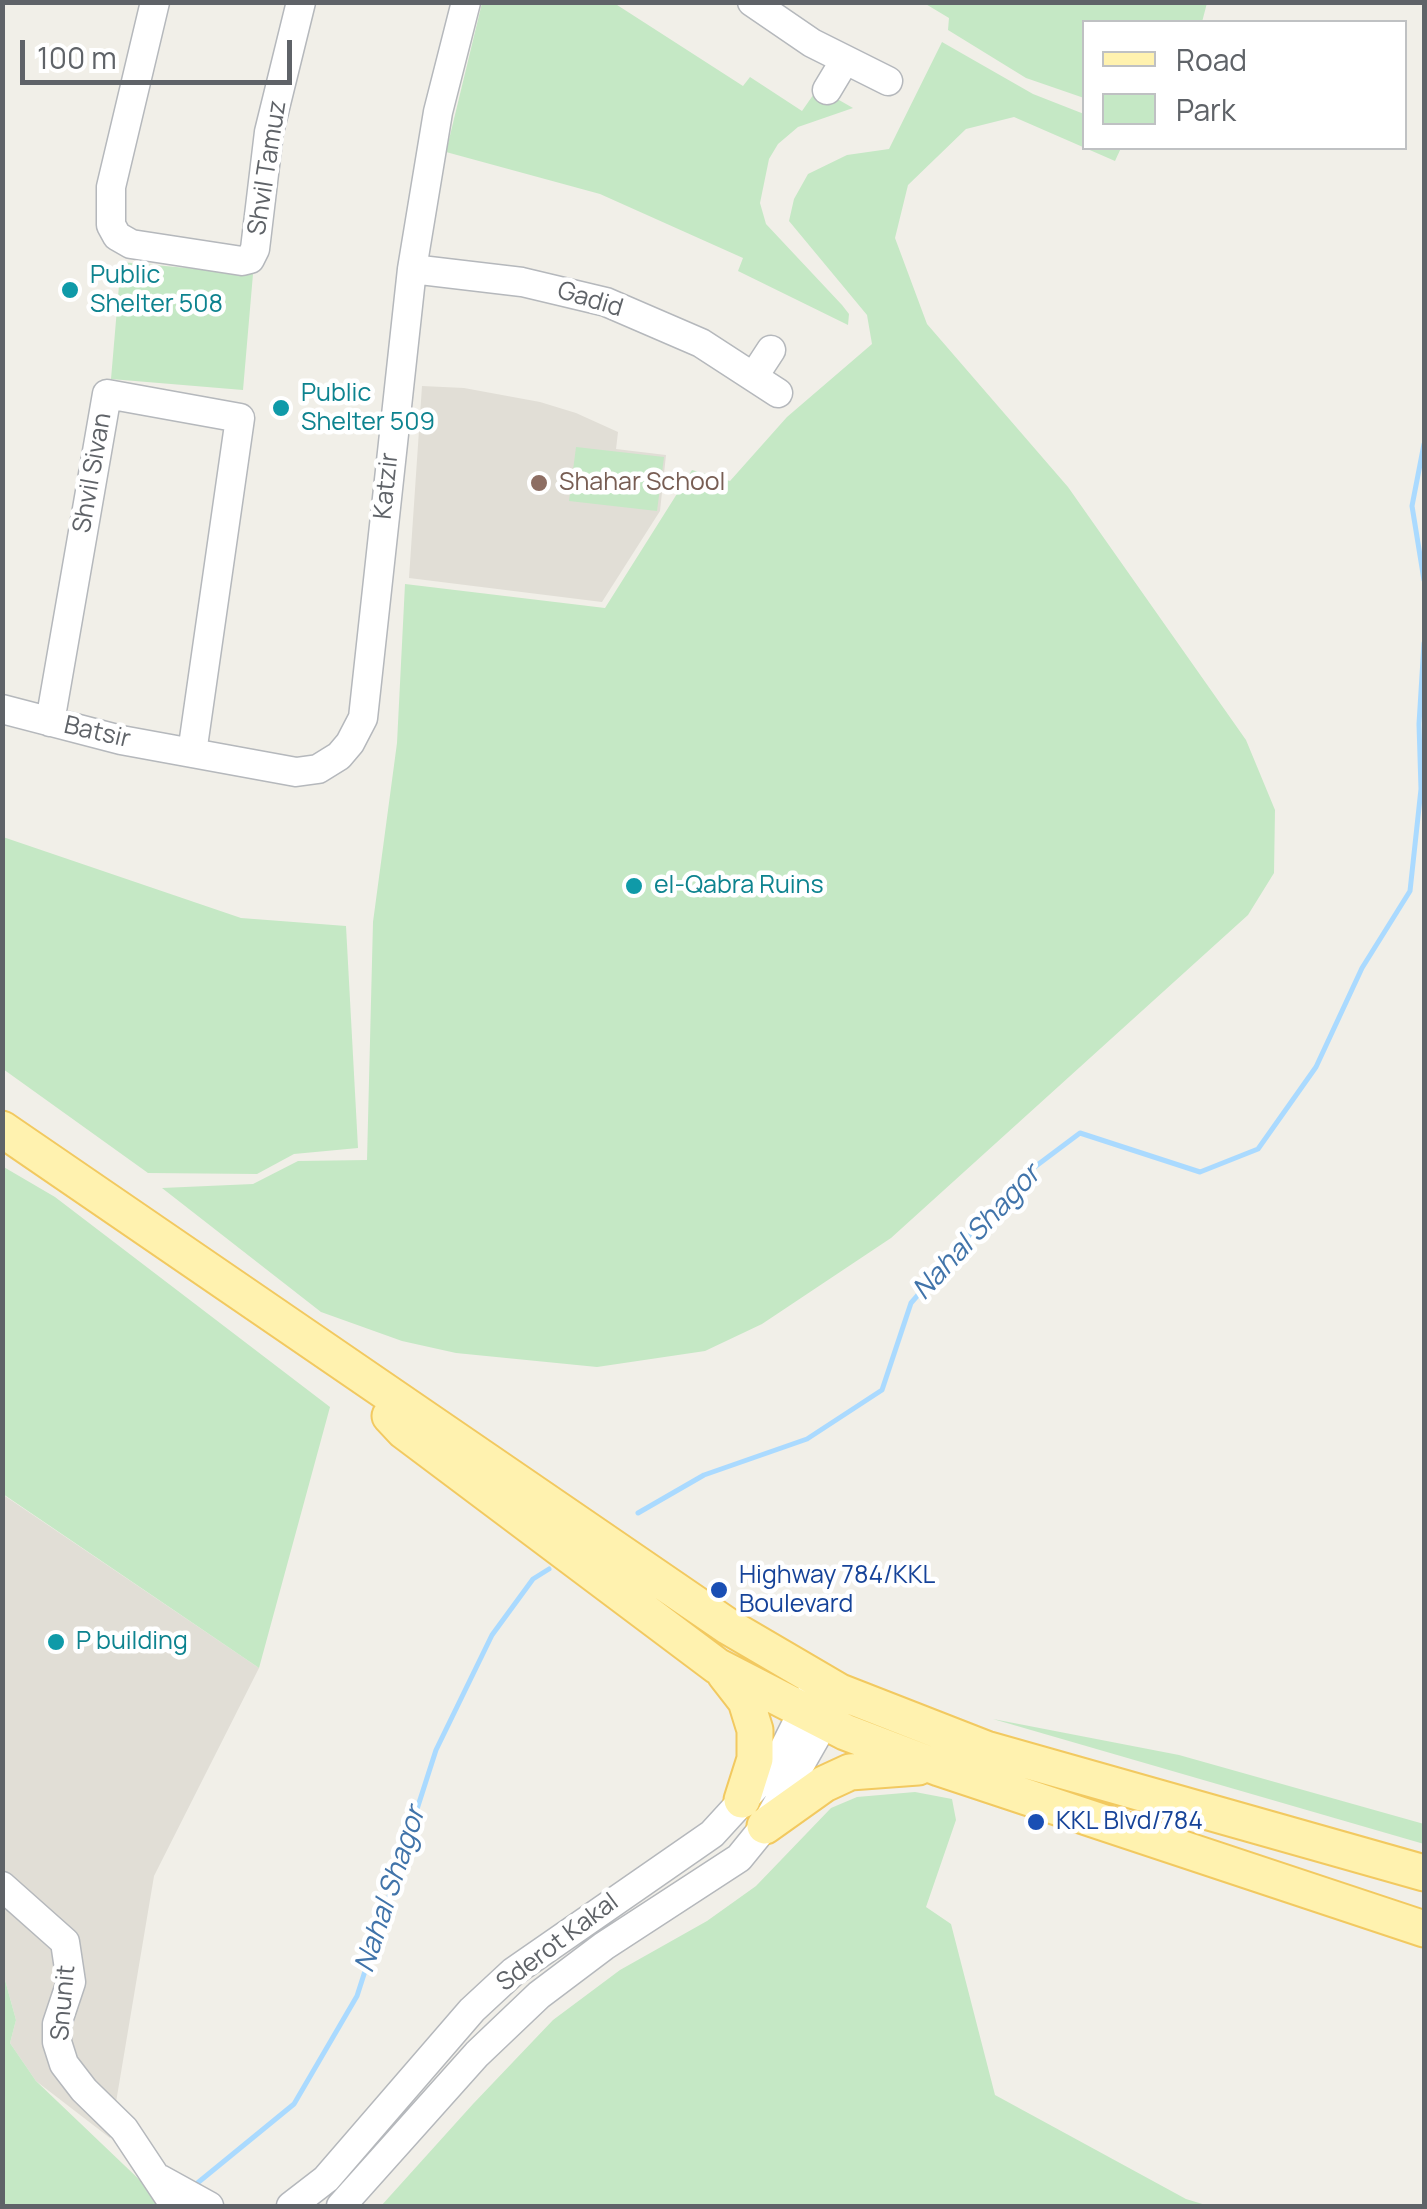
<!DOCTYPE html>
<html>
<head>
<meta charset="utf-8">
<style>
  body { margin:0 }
  #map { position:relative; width:1427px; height:2209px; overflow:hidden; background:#f1efe8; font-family:Manrope,sans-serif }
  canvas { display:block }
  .frame { position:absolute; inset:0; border:5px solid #5f6368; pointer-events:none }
  .legend { position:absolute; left:1082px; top:20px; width:325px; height:130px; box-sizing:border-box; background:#fff; border:2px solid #bfc1c3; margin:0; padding:12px 18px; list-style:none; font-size:30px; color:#5f6368 }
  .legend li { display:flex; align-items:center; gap:20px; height:50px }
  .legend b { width:50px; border:2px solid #bfc1c3 }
  .scale { position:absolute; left:20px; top:40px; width:272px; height:45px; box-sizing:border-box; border:5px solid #5f6368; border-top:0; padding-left:12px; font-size:30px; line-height:35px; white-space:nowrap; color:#5f6368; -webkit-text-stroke:8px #fff; paint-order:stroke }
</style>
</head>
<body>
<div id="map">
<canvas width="1427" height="2209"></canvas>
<div class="frame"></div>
<ul class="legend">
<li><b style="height:12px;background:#fff2af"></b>Road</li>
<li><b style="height:28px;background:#c5e8c5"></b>Park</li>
</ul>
<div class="scale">100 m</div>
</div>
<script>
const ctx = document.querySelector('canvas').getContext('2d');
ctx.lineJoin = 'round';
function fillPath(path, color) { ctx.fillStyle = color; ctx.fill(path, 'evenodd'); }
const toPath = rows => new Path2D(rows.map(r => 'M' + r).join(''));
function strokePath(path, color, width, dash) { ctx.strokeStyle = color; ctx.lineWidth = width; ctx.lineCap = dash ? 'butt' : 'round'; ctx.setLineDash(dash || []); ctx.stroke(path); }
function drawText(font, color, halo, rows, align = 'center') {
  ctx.font = font + ' Manrope,sans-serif'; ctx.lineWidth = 9; ctx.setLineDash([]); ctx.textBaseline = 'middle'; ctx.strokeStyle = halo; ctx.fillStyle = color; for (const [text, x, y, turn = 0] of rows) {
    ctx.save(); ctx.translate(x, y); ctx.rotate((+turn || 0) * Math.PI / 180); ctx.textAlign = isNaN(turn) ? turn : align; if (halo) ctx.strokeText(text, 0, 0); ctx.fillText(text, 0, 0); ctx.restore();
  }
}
const education = toPath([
  [422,386,464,388,540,402,576,413,618,432,616,449,666,455,660,511,602,602,409,578],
  [2,1494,259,1668,154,1876,110,2138,36,2081,10,2043,16,2020,2,1969]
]);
const green = toPath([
  [482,3,614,3,743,86,750,77,802,111,818,88,853,108,798,127,778,144,769,159,760,203,766,224,842,305,849,314,848,325,738,271,743,258,600,194,446,152],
  [924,3,1207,3,1202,22,1084,22,1084,98,1026,78,948,30,949,18],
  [942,42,1033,94,1084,114,1084,148,1121,148,1115,161,1014,117,966,129,908,185,895,238,927,324,1068,487,1246,740,1275,810,1274,873,1248,915,891,1238,762,1324,705,1351,597,1367,456,1353,402,1341,321,1312,162,1188,253,1184,298,1161,367,1160,373,922,397,743,405,584,605,608,692,470,730,481,787,417,872,344,867,315,789,221,794,199,808,174,847,155,889,149],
  [121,262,253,274,243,390,111,379],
  [576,447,664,457,657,511,569,501],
  [3,837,241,918,346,926,358,1148,294,1154,257,1174,148,1173,3,1069],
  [2,1166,55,1197,330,1407,259,1668,3,1494],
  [993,1719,1179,1755,1424,1824,1424,1844],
  [915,1792,952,1799,956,1820,926,1907,951,1924,995,2095,1186,2199,1209,2206,381,2206,473,2104,553,2020,620,1970,707,1921,756,1886,831,1808,857,1797],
  [2,1969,16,2020,10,2043,36,2081,167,2206,3,2206]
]);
const stream = toPath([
  [1424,444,1412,506,1424,580],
  [638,1513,704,1475,807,1439,882,1390,911,1303,1020,1178,1080,1133,1200,1172,1258,1149,1316,1067,1362,968,1410,891,1421,789,1419,724,1424,643],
  [195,2185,294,2104,357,1996,436,1750,492,1635,533,1579,549,1569]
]);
const minor = toPath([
  [155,2,111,187,111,225,117,236,131,244,242,261,250,259,255,249,269,132,301,2],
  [752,2,812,43,888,81],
  [827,90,845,60],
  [412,269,522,282,606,302,701,343,778,393],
  [754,376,771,350],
  [2,709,121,740,296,772,318,769,339,756,350,743,363,718,412,269,438,112,466,2],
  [50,722,107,394,240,418,192,753],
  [2,1886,65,1942,71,1982,57,2024,57,2042,64,2064,84,2090,124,2129,175,2206],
  [160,2179,209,2206],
  [291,2206,326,2179,472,2010,513,1972,712,1834,777,1763,811,1695],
  [341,2206,477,2054,539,1995,604,1946,739,1858,765,1826,834,1705]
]);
const major = toPath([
  [2,1129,729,1627,840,1692,986,1749,1424,1873],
  [390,1416,404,1431,717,1666,845,1732,939,1768,1424,1929],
  [725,1674,746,1701,755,1730,755,1759,742,1800],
  [765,1826,824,1784,850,1772,918,1767]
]);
const markers = [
  [70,290,10,"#0f9aa8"],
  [281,408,10,"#0f9aa8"],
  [539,483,10,"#8d6e63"],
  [634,886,10,"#0f9aa8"],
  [719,1590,10,"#1a4fb4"],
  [56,1642,10,"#0f9aa8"],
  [1036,1822,10,"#1a4fb4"]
];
const streetNames = [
  ["Shvil Tamuz",268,168,-81],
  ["Gadid",590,300,17],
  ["Shvil Sivan",93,473,-80],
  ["Katzir",387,486,-84],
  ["Batsir",97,733,13],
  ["Sderot Kakal",558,1943,-37],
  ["Snunit",64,2003,-85]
];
const cultureNames = [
  ["Public",90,276],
  ["Shelter 508",90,305],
  ["Public",301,394],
  ["Shelter 509",301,423],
  ["el-Qabra Ruins",654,886],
  ["P building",76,1642]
];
const educationNames = [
  ["Shahar School",559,483]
];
const transitNames = [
  ["Highway 784/KKL",739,1576],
  ["Boulevard",739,1605],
  ["KKL Blvd/784",1056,1822]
];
const waterNames = [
  ["Nahal Shagor",977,1233,-47],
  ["Nahal Shagor",391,1890,-72]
];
fillPath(education, '#e1ded6');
fillPath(green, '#c5e8c5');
strokePath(stream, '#aadaff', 5);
strokePath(minor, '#b5b8bc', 31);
strokePath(major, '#f2c960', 39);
strokePath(minor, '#fff', 28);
strokePath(major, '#fff2af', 35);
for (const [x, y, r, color] of markers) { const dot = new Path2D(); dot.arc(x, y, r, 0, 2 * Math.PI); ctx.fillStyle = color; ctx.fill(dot); strokePath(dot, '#fff', 4); }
drawText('25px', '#5f6368', '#fff', streetNames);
drawText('25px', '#0d838f', '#fff', cultureNames, 'left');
drawText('25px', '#785e54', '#fff', educationNames, 'left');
drawText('25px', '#164399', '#fff', transitNames, 'left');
drawText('italic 28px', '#4174aa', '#fff', waterNames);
</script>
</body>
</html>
